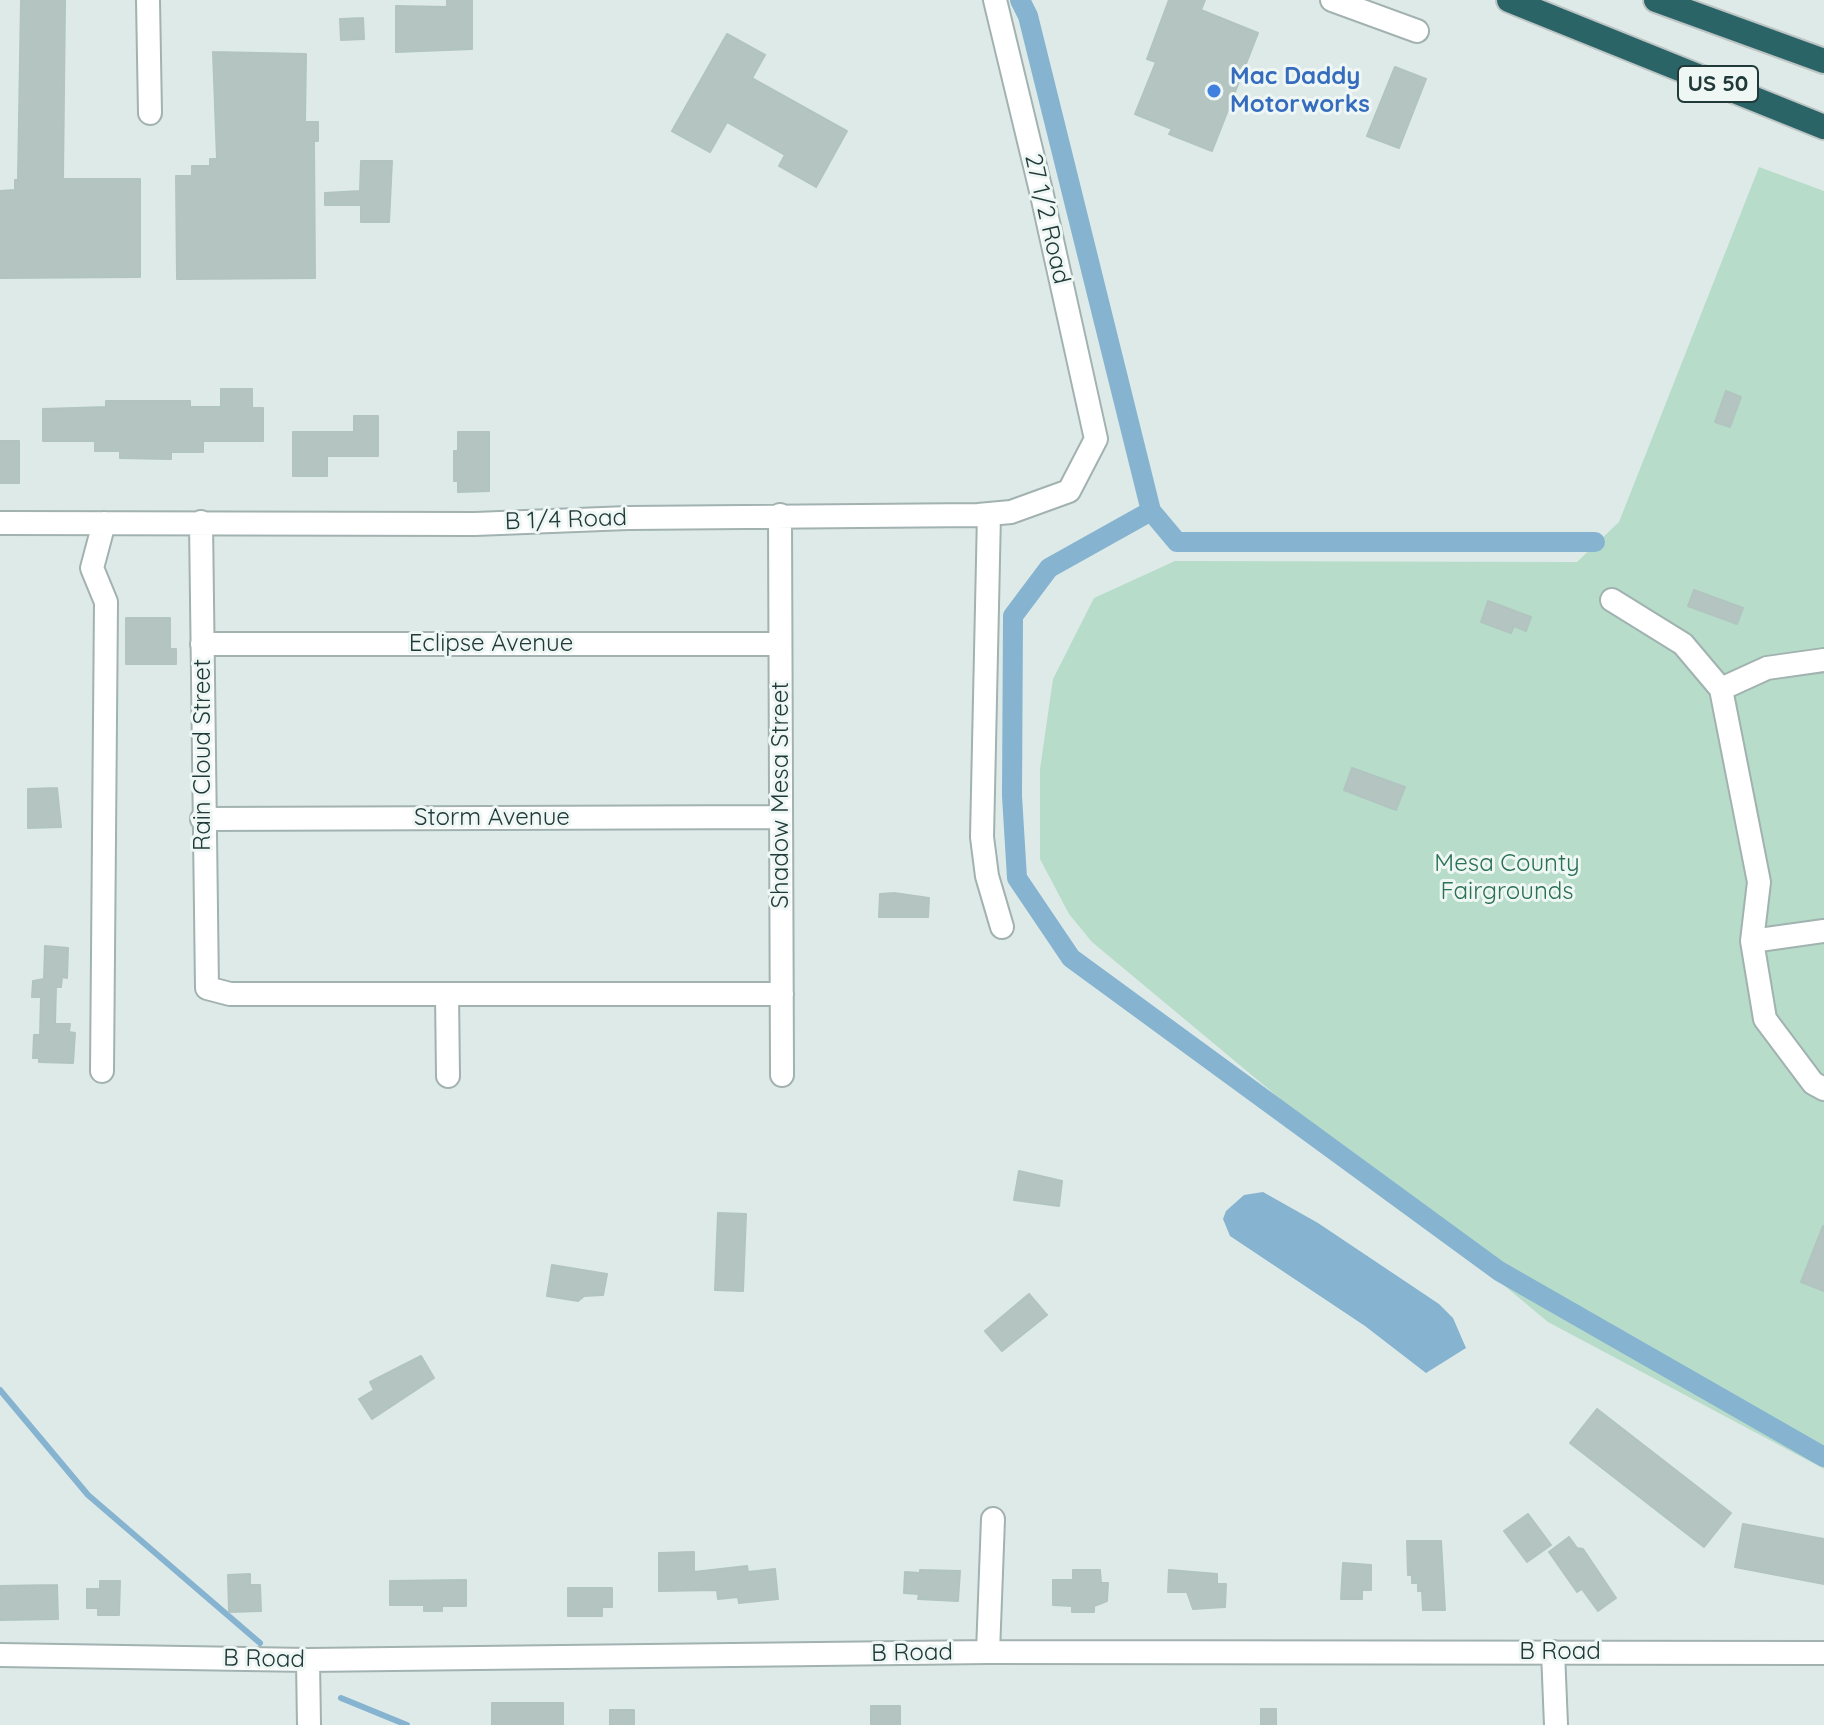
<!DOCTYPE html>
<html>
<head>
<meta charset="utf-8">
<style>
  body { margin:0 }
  canvas { display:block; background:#deeae8 }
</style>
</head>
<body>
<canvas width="1824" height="1725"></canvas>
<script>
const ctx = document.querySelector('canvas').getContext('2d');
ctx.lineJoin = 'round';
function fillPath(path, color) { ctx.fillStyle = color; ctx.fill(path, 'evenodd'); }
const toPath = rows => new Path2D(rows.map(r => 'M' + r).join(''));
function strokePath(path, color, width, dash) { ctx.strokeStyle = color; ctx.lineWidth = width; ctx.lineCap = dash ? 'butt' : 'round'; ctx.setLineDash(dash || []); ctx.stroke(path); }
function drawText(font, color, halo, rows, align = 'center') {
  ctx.font = font + ' Quicksand,sans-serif'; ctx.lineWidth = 6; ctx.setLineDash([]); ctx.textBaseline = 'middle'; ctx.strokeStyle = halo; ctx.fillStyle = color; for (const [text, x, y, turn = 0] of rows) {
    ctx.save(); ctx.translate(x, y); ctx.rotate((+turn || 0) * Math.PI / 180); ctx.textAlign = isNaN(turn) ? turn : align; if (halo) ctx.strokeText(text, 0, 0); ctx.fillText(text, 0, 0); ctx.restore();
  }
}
const green = toPath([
  [1759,167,1824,191,1824,1469,1548,1322,1092,942,1069,914,1040,859,1040,769,1053,679,1094,598,1175,561,1577,562,1619,522]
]);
const water = toPath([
  [1263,1192,1318,1223,1439,1304,1453,1318,1466,1348,1426,1373,1365,1326,1230,1236,1223,1219,1226,1211,1244,1195]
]);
const stream = toPath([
  [0,1390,88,1495,260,1643],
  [341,1698,407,1725]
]);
const canal = toPath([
  [1020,0,1028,16,1151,511,1177,542,1595,542],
  [1151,511,1049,568,1013,616,1012,796,1017,878,1071,958,1499,1271,1824,1457]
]);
const building = toPath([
  [21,0,65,0,63,179,140,179,140,277,0,278,0,191,15,190,15,180,18,180,21,0],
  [447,0,472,0,472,49,396,52,396,6,447,7,447,0],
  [1169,0,1205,0,1201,10,1258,33,1212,151,1169,134,1172,129,1135,114,1156,62,1147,59,1169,0],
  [363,18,364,39,341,40,340,19,363,18],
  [727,34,765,55,752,78,847,131,816,187,779,166,785,155,727,122,710,152,672,131,727,34],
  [213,52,306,54,305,122,318,122,318,141,314,141,315,278,177,279,176,176,192,176,192,166,210,166,210,159,217,159,213,52],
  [1395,67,1426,79,1399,148,1367,136,1395,67],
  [361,161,392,161,389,222,361,222,361,205,325,205,325,193,360,191,361,161],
  [221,389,252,389,252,408,263,408,263,441,203,441,203,452,171,452,171,459,120,458,120,451,95,451,95,441,43,441,43,409,106,407,106,401,190,401,190,407,221,407,221,389],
  [1726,391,1741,397,1730,427,1715,422,1726,391],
  [354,416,378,416,378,456,327,456,327,476,293,476,293,432,354,432,354,416],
  [458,432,489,432,489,491,458,492,458,481,454,481,454,451,458,451,458,432],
  [0,441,19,441,19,483,0,483,0,441],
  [1694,590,1743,608,1737,624,1688,606,1694,590],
  [1488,601,1531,617,1526,631,1514,626,1511,633,1481,622,1488,601],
  [126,618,170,618,170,649,176,649,176,664,126,664,126,618],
  [1352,768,1405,787,1396,810,1344,790,1352,768],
  [57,788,61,827,28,828,28,789,57,788],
  [894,893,929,898,928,917,879,917,880,894,894,893],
  [45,946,68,948,67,978,62,977,61,987,56,987,55,1024,70,1024,69,1032,75,1033,73,1063,39,1062,39,1058,33,1058,34,1035,40,1035,41,997,32,997,33,981,44,979,45,946],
  [1019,1171,1062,1181,1059,1206,1014,1200,1019,1171],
  [718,1213,746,1214,743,1291,715,1290,718,1213],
  [1823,1226,1824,1226,1824,1291,1801,1282,1823,1226],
  [552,1265,607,1274,603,1295,584,1296,578,1301,547,1296,552,1265],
  [1029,1294,1047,1315,1002,1351,985,1331,1029,1294],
  [421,1356,434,1378,372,1419,359,1399,374,1390,370,1382,421,1356],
  [1597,1409,1731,1513,1704,1547,1570,1443,1597,1409],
  [1528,1514,1551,1545,1527,1562,1504,1531,1528,1514],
  [1743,1524,1824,1539,1824,1584,1735,1567,1743,1524],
  [1569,1537,1577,1548,1583,1549,1616,1598,1598,1611,1582,1589,1577,1592,1549,1552,1569,1537],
  [1407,1541,1441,1541,1445,1610,1423,1610,1422,1591,1418,1591,1418,1583,1412,1583,1412,1575,1408,1575,1407,1541],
  [694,1552,694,1572,747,1566,748,1572,775,1569,778,1599,739,1603,738,1597,718,1599,717,1590,659,1591,659,1553,694,1552],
  [1343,1563,1371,1565,1371,1590,1362,1590,1362,1599,1341,1599,1343,1563],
  [920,1570,960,1571,958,1601,918,1599,919,1594,904,1593,905,1572,920,1573,920,1570],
  [1073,1570,1100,1570,1101,1583,1108,1583,1107,1601,1094,1606,1094,1612,1072,1612,1072,1606,1053,1605,1053,1580,1073,1580,1073,1570],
  [1169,1570,1217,1574,1217,1584,1226,1584,1225,1607,1193,1609,1187,1592,1168,1592,1169,1570],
  [250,1574,250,1585,260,1585,261,1611,229,1612,228,1575,250,1574],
  [466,1580,466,1606,442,1606,442,1611,424,1611,424,1605,390,1605,390,1581,466,1580],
  [100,1581,120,1581,119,1615,98,1615,98,1608,87,1608,87,1589,100,1589,100,1581],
  [57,1585,58,1619,0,1620,0,1586,57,1585],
  [568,1588,612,1588,612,1607,602,1607,602,1616,568,1616,568,1588],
  [492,1703,563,1703,563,1725,492,1725,492,1703],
  [871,1706,900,1706,900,1725,871,1725,871,1706],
  [1261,1709,1276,1709,1276,1725,1261,1725,1261,1709],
  [610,1710,634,1710,634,1725,610,1725,610,1710]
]);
const minor = toPath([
  [148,0,150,113],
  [1332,0,1417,31],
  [989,514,982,837,987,876,1002,927],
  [780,515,782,1075],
  [201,522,207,988,230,994,782,994],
  [0,523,475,524,628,518,978,515,1011,512,1069,491,1096,439,1042,195,995,0],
  [1612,600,1683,644,1721,689,1759,882,1752,941,1765,1019,1813,1083,1824,1089],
  [202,644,780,644],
  [1721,689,1767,668,1824,660],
  [202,819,781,817],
  [1752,941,1824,931],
  [447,994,448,1076],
  [102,1071,106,602,92,568,104,523],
  [988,1652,993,1519],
  [1553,1652,1556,1725],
  [0,1655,308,1660,988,1652,1824,1653],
  [308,1660,309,1725]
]);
const highway = toPath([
  [1509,0,1824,127],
  [1656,0,1824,61]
]);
const markers = [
  [1214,91,8,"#3f7fe0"]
];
const shields = [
  [1718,84,80]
];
const shieldNames = [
  ["US 50",1718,84]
];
const shopNames = [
  ["Mac Daddy",1230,77],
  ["Motorworks",1230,105]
];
const streetNames = [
  ["27 1/2 Road",1047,219,77],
  ["B 1/4 Road",566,520,-2],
  ["Eclipse Avenue",491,644],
  ["Rain Cloud Street",203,755,-90],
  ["Shadow Mesa Street",781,795,-90],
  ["Storm Avenue",492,818],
  ["B Road",1560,1652],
  ["B Road",912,1653,-1],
  ["B Road",264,1659,1]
];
const parkNames = [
  ["Mesa County",1507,864],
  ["Fairgrounds",1507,892]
];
fillPath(green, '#b7dcca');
fillPath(water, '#85b3d0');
strokePath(stream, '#85b3d0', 6);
strokePath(canal, '#85b3d0', 20);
fillPath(building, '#b4c5c1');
strokePath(building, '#b1c4c0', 2);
strokePath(minor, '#a1b2b0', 26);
strokePath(highway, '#bcc4c4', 28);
strokePath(minor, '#fff', 22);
strokePath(highway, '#2b6466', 24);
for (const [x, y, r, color] of markers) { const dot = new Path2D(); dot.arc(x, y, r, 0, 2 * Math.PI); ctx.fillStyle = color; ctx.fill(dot); strokePath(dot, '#eff7f5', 3); }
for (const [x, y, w] of shields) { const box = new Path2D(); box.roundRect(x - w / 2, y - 18, w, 36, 6); ctx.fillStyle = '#eff7f5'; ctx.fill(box); strokePath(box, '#203a39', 2); }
drawText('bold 22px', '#203a39', null, shieldNames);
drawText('bold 24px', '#366cbe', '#eff7f5', shopNames, 'left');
drawText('24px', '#203a39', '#eff7f5', streetNames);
drawText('24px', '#2a7156', '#eff7f5', parkNames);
</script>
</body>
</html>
